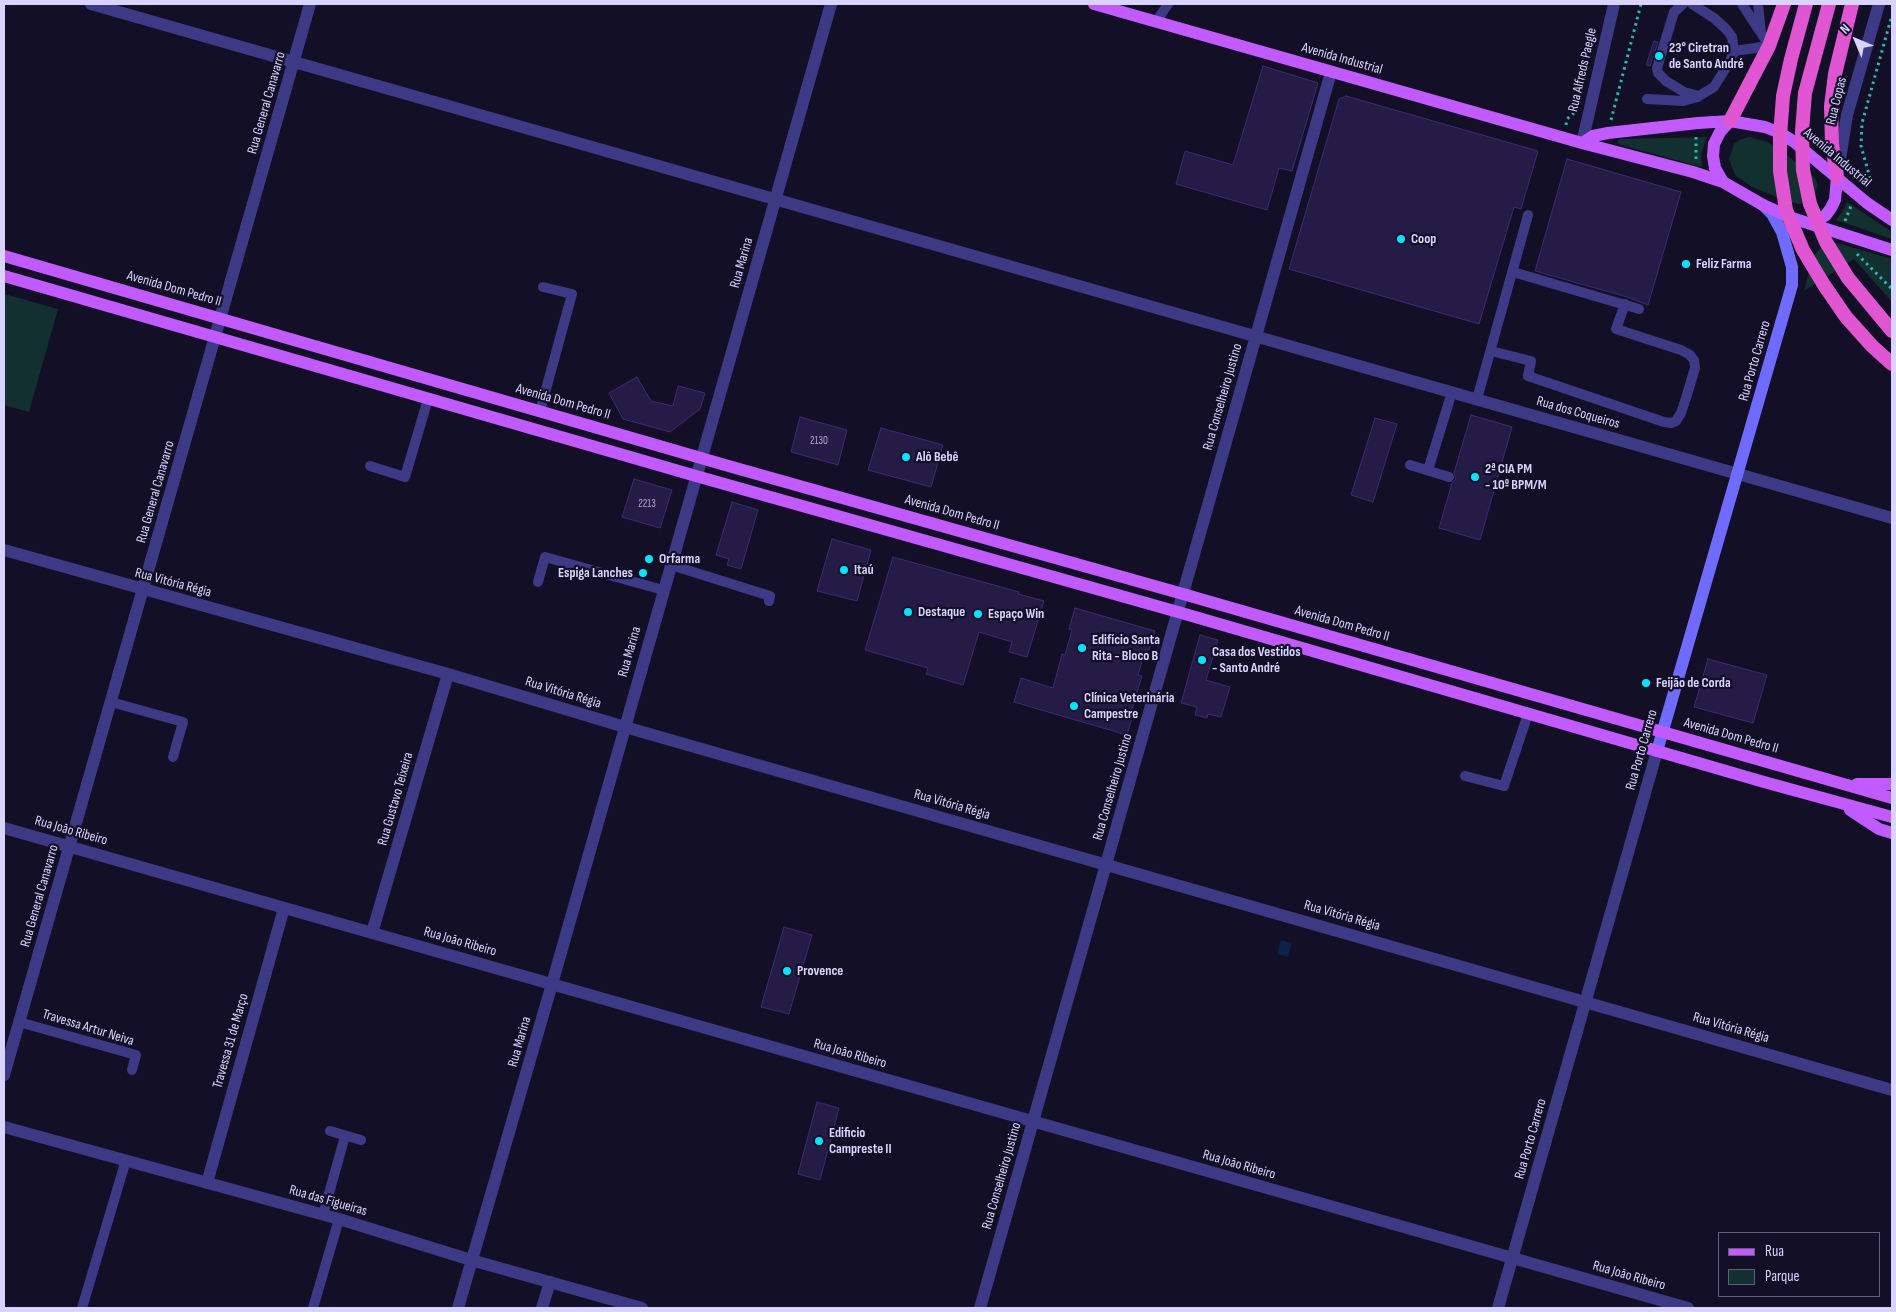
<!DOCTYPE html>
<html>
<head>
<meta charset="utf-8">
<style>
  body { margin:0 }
  #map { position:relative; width:1896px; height:1312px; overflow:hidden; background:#130f26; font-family:"Sofia Sans Condensed",sans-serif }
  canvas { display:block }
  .frame { position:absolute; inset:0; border:5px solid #d9d4ff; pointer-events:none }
  .legend { position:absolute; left:1718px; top:1232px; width:162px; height:65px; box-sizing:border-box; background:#130f26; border:1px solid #625e7d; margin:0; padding:6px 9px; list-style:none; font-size:15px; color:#d9d4ff }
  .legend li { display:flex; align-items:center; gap:10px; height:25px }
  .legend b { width:25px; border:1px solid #625e7d }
  .north { position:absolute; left:1831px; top:15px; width:50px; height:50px; -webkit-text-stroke:4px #130f26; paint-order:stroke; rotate:315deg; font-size:14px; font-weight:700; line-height:20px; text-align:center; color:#d9d4ff }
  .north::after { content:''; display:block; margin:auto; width:18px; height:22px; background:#d9d4ff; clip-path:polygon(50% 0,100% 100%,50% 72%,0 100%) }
</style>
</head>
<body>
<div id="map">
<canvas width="1896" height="1312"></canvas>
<div class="frame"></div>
<ul class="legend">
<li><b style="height:6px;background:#c25bff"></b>Rua</li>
<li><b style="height:14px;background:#12302f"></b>Parque</li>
</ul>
<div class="north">N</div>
</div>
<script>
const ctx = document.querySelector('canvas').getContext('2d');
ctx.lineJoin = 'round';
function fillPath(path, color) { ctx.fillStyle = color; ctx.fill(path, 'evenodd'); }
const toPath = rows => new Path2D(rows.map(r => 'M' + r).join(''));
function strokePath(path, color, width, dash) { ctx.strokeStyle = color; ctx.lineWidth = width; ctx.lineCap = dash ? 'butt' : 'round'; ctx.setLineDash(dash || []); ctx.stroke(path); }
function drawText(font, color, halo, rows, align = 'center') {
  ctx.font = font + ' "Sofia Sans Condensed",sans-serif'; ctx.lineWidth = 4.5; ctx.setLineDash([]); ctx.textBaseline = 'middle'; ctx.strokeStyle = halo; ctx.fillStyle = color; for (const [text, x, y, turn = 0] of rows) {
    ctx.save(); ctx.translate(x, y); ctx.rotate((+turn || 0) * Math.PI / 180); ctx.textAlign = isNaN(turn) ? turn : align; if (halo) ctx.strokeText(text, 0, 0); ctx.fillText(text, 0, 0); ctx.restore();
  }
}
const green = toPath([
  [1707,137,1701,154,1702,167,1621,145,1617,142,1619,139],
  [1750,137,1767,142,1777,147,1815,178,1818,185,1813,198,1807,202,1800,204,1789,202,1752,187,1735,175,1729,159,1734,144,1741,139],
  [1847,202,1892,232,1892,239,1836,220,1844,209],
  [1834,242,1892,259,1892,302,1854,259,1804,291,1813,256,1823,246],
  [4,294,58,309,29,412,4,405]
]);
const water = toPath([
  [1281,940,1292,943,1288,957,1277,954]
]);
const building = toPath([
  [1654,41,1658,42,1650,66,1646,65,1654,41],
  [1263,66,1318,83,1292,171,1279,168,1267,210,1176,184,1185,151,1233,165,1263,66],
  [1346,96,1538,151,1521,209,1514,207,1479,324,1289,269,1339,99,1346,96],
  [1567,159,1681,192,1648,305,1627,297,1535,271,1567,159],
  [637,377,651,401,673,406,678,386,705,393,700,409,670,432,623,419,609,393,637,377],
  [1471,415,1512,427,1480,540,1439,528,1452,483,1456,479,1454,473,1471,415],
  [800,417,847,430,838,465,791,452,800,417],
  [1375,418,1397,424,1373,502,1351,495,1375,418],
  [881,428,943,445,931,487,868,470,881,428],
  [634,479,672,490,660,528,622,517,634,479],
  [732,502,758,510,741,569,727,565,729,559,716,555,732,502],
  [832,539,871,550,857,601,817,591,832,539],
  [893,557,1019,592,1018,594,1044,601,1027,657,1009,652,1012,642,979,632,963,685,926,674,928,668,865,650,893,557],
  [1075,608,1155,631,1149,650,1146,649,1138,675,1142,676,1132,710,1134,711,1127,735,1014,702,1021,678,1053,688,1062,654,1065,655,1072,630,1069,629,1075,608],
  [1200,635,1218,640,1206,680,1230,687,1221,717,1208,714,1207,718,1195,715,1197,707,1181,703,1200,635],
  [1708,659,1767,675,1753,723,1694,707,1708,659],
  [784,927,812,935,789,1014,761,1007,784,927],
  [817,1102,839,1108,820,1180,798,1174,817,1102]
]);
const path = toPath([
  [1611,120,1641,4],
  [1566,125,1567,119,1575,112],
  [1696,159,1696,135],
  [1866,184,1870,178,1861,146,1862,123,1892,15],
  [1845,221,1851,206],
  [1857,254,1892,289]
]);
const service = toPath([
  [1683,4,1674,12,1657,68,1658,73,1666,81,1684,92,1699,96,1714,87,1730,61,1734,51,1732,37,1726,29,1714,18,1692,4],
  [1742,4,1759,30],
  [1156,22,1168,4],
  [1734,51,1769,46,1761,33,1758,4],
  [1647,99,1683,101,1698,97],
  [1513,272,1639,309],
  [1491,351,1531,361,1528,376,1664,422,1671,423,1676,421,1681,413,1686,398,1695,368,1694,360,1690,355,1681,350,1616,329,1625,304],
  [1477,399,1528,215],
  [540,411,572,294,543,287],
  [1410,465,1449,477],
  [370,466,405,477,428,399],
  [1428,470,1452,392],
  [671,565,770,596,769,601],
  [538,582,545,557,663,590],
  [111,702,183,722,173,757],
  [1465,776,1504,786,1528,714],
  [19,1022,136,1055,132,1070],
  [330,1131,361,1140],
  [323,1215,345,1136],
  [82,1308,126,1160],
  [313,1308,339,1219]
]);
const minor = toPath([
  [91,4,1738,474],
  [1582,143,1614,4],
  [1838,172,1847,115,1879,4],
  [4,550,448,674,625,727,1892,1090],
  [4,828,1688,1308],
  [372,933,448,674],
  [4,1075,310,4],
  [207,1183,284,908],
  [542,1308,550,1282],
  [980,1308,1331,72],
  [1498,1308,1657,751]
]);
const tertiary = toPath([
  [1738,474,1892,518],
  [4,1127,339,1219,471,1260,642,1308],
  [458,1308,552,984,831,4]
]);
const secondary = toPath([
  [1657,751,1792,285,1792,267,1782,232,1772,214,1763,205]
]);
const primary = toPath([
  [1094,4,1582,143,1693,172,1723,182,1763,205,1792,218,1892,250],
  [1582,143,1593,136,1608,133,1698,123,1730,121,1765,127,1778,132,1793,141,1867,203,1892,220],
  [1723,182,1715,168,1713,156,1714,144,1720,132,1730,121],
  [1811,224,1826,215,1831,208,1835,200,1837,177],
  [4,256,725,465,1183,594,1892,798],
  [4,276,696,476,1178,612,1764,782,1892,817],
  [1857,784,1892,784],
  [1850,810,1879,829,1892,833]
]);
const trunk = toPath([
  [1730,121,1769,46,1784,4],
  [1837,177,1832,144,1831,106,1835,74,1852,4]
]);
const trunkBridge = toPath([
  [1806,4,1791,59,1783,96,1780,136,1780,171,1786,210,1803,250,1824,285,1846,317,1872,346,1892,364],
  [1829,4,1805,93,1802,131,1803,170,1810,204,1826,242,1848,278,1892,331]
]);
const markers = [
  [1659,56,5,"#00e5ff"],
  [1401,239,5,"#00e5ff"],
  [1686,264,5,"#00e5ff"],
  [906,457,5,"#00e5ff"],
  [1475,477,5,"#00e5ff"],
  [649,559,5,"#00e5ff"],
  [844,570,5,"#00e5ff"],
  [643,573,5,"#00e5ff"],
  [908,612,5,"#00e5ff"],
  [978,614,5,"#00e5ff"],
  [1082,648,5,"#00e5ff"],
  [1202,660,5,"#00e5ff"],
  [1646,683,5,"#00e5ff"],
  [1074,706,5,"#00e5ff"],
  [787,971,5,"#00e5ff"],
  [819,1141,5,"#00e5ff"]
];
const numberNames = [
  ["2130",819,441],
  ["2213",647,504]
];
const poiNames = [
  ["23° Ciretran",1669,48],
  ["de Santo André",1669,64],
  ["Coop",1411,239],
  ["Feliz Farma",1696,264],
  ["Alô Bebê",916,457],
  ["2ª CIA PM",1485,469],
  ["- 10º BPM/M",1485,485],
  ["Orfarma",659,559],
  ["Itaú",854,570],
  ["Espiga Lanches",633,573,"right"],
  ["Destaque",918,612],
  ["Espaço Win",988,614],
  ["Edifício Santa",1092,640],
  ["Rita - Bloco B",1092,656],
  ["Casa dos Vestidos",1212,652],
  ["- Santo André",1212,668],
  ["Feijão de Corda",1656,683],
  ["Clínica Veterinária",1084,698],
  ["Campestre",1084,714],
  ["Provence",797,971],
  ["Edificio",829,1133],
  ["Campreste II",829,1149]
];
const streetNames = [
  ["Avenida Industrial",1342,59,16],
  ["Rua Alfreds Paegle",1583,70,-77],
  ["Rua Copas",1837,101,-76],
  ["Rua General Canavarro",267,103,-74],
  ["Avenida Industrial",1837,158,40],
  ["Rua Marina",742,263,-74],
  ["Avenida Dom Pedro II",174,289,16],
  ["Rua Porto Carrero",1755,361,-74],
  ["Rua Conselheiro Justino",1223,397,-74],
  ["Avenida Dom Pedro II",563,402,16],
  ["Rua dos Coqueiros",1578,413,16],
  ["Rua General Canavarro",156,492,-74],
  ["Avenida Dom Pedro II",952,513,16],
  ["Rua Vitória Régia",173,583,15],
  ["Avenida Dom Pedro II",1342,624,16],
  ["Rua Marina",630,652,-74],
  ["Rua Vitória Régia",563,693,17],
  ["Avenida Dom Pedro II",1731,736,16],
  ["Rua Porto Carrero",1642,750,-74],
  ["Rua Conselheiro Justino",1113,787,-74],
  ["Rua Gustavo Teixeira",396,799,-74],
  ["Rua Vitória Régia",952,805,16],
  ["Rua João Ribeiro",71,831,16],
  ["Rua General Canavarro",40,896,-74],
  ["Rua Vitória Régia",1342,916,16],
  ["Rua João Ribeiro",460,942,16],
  ["Travessa Artur Neiva",88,1028,17],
  ["Rua Vitória Régia",1731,1028,16],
  ["Travessa 31 de Março",231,1041,-74],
  ["Rua Marina",520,1042,-74],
  ["Rua João Ribeiro",850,1054,16],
  ["Rua Porto Carrero",1531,1139,-74],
  ["Rua João Ribeiro",1239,1165,16],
  ["Rua Conselheiro Justino",1002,1176,-74],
  ["Rua das Figueiras",328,1201,16],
  ["Rua João Ribeiro",1629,1276,16]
];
fillPath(green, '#12302f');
fillPath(water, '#0c2248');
fillPath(building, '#241b47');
strokePath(building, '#3b2d73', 1);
strokePath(path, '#2fb8b0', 3, [2.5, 4]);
strokePath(service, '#3d3a85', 10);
strokePath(minor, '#3d3a85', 12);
strokePath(tertiary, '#3d3a85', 12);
strokePath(secondary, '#6f6bff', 12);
strokePath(primary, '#c25bff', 12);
strokePath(trunk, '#e055d1', 14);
strokePath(trunkBridge, '#e055d1', 14);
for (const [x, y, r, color] of markers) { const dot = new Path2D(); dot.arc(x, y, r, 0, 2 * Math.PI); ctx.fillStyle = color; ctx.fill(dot); strokePath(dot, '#130f26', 2); }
drawText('11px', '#aca6d1', null, numberNames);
drawText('bold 14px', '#d9d4ff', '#130f26', poiNames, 'left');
drawText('14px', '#d9d4ff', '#130f26', streetNames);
</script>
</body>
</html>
